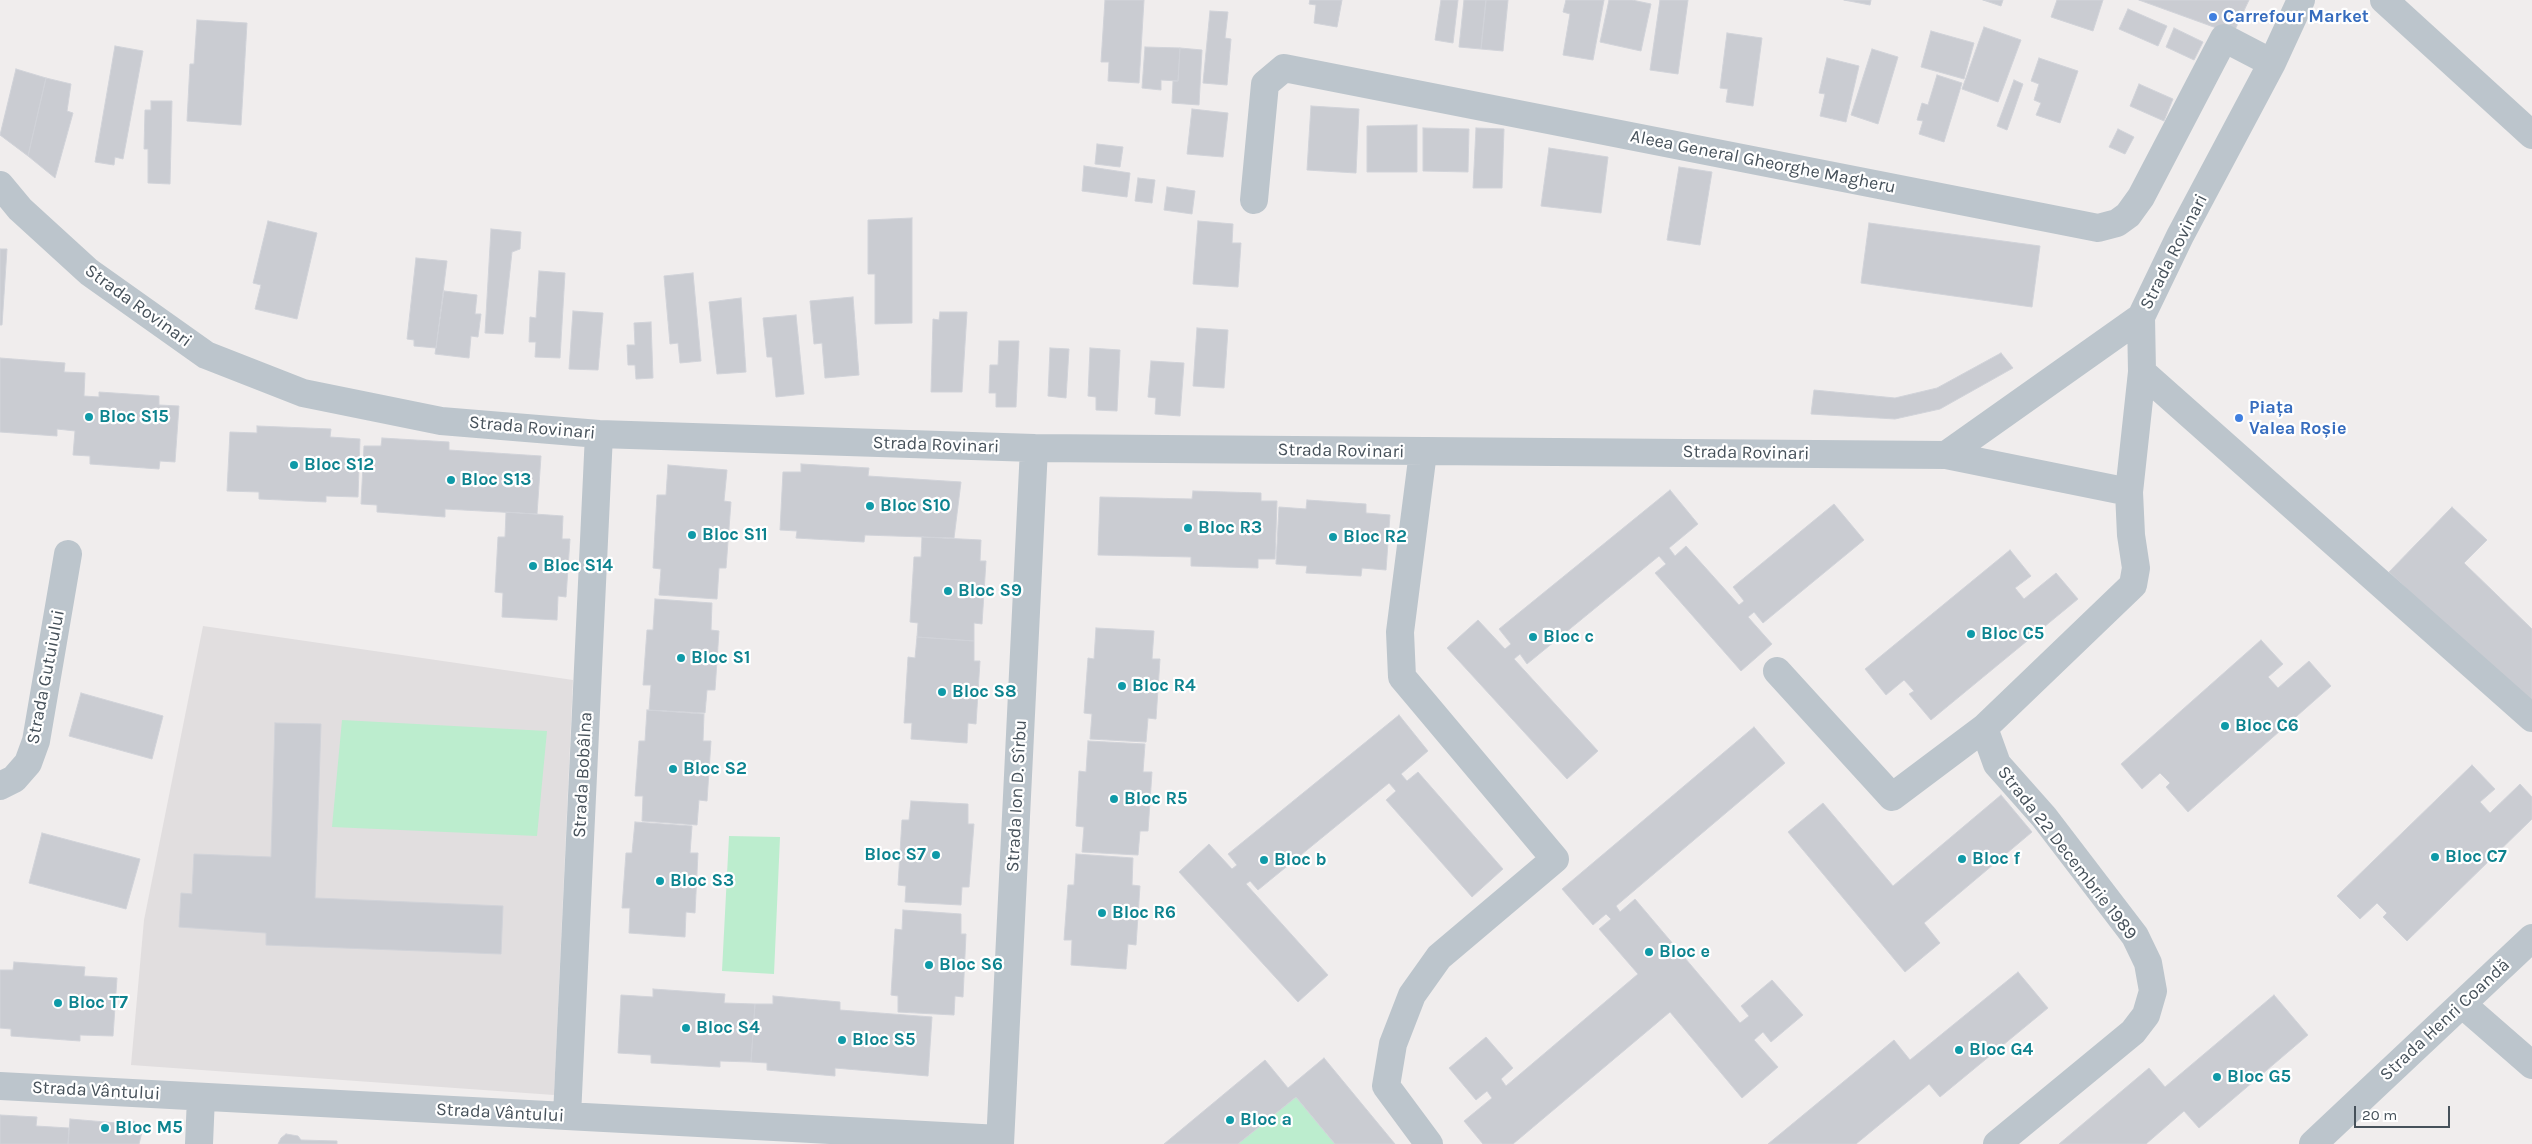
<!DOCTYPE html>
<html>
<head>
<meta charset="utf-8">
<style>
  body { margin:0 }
  #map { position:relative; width:2532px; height:1144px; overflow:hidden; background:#f0eded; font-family:Karla,sans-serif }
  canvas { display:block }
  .scale { position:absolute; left:2354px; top:1106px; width:96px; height:22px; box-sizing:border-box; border:2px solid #46515a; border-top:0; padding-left:6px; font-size:15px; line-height:18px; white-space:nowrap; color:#46515a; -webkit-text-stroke:4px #fff; paint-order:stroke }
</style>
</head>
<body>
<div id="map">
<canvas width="2532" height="1144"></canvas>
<div class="scale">20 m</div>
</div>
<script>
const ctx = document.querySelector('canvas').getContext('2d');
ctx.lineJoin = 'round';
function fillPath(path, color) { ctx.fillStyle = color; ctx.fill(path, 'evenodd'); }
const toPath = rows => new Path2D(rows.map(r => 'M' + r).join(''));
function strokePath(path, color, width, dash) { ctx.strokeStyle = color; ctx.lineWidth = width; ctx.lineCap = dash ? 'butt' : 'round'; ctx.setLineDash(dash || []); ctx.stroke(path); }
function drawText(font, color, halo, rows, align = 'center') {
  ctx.font = font + ' Karla,sans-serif'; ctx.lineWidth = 4.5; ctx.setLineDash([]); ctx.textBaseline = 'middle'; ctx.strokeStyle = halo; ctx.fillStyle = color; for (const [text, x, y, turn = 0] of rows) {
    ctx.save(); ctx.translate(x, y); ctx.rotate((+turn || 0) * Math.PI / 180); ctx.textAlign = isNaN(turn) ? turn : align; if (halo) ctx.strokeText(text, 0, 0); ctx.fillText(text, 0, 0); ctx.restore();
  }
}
const education = toPath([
  [203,626,573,680,554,1095,131,1065,144,920]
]);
const green = toPath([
  [342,720,547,731,537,836,332,827],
  [729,836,780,837,774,974,722,971],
  [1296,1097,1335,1144,1238,1144]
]);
const building = toPath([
  [1105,0,1144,0,1139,83,1108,81,1109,62,1101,62,1105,0],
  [1310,0,1342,0,1337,27,1314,23,1316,5,1309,4,1310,0],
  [1441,0,1458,0,1453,43,1435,40,1441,0],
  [1464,0,1486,0,1481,49,1459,47,1464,0],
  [1486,0,1508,0,1503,51,1481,49,1486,0],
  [1566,0,1604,0,1593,60,1563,55,1570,14,1563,12,1566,0],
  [1609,0,1632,0,1651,4,1641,51,1600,42,1609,0],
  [1660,0,1688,0,1678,74,1650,70,1660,0],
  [1844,0,1871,0,1870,5,1844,0],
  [1983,0,2003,0,2001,6,1983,0],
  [2057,0,2103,0,2093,31,2051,17,2057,0],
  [2139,0,2249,0,2233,34,2139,0],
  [2128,9,2167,26,2158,46,2119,29,2128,9],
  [1210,11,1228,12,1225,38,1231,39,1227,85,1203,83,1210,11],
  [197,20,247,23,241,125,187,121,190,64,194,64,197,20],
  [1984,27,2021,40,1998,102,1962,89,1984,27],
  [2174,28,2203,42,2194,60,2166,47,2174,28],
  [1931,31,1974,43,1964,79,1921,67,1931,31],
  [1727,33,1762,38,1753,106,1726,102,1728,89,1720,88,1727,33],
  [115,46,143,51,123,159,115,157,114,165,95,162,115,46],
  [1145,47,1180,48,1178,81,1161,80,1161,90,1142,88,1145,47],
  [1180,48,1202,50,1199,105,1172,103,1173,81,1178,81,1180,48],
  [1872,49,1898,57,1878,124,1851,115,1872,49],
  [1827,58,1859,66,1846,122,1820,116,1825,94,1819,93,1827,58],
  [2039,58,2078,71,2060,123,2036,115,2041,103,2034,100,2039,84,2031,81,2039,58],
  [16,69,46,78,28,156,0,135,16,69],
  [1937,75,1962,83,1944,142,1919,134,1923,121,1917,120,1922,103,1928,105,1937,75],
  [46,78,71,84,67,111,73,113,55,178,28,156,46,78],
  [2014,80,2023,84,2007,130,1997,126,2014,80],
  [2139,84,2173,99,2164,121,2130,106,2139,84],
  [151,101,172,101,170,184,148,183,148,149,144,149,145,110,151,110,151,101],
  [1311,106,1359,109,1356,173,1307,170,1311,106],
  [1192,109,1228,113,1223,157,1187,154,1192,109],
  [1417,125,1417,172,1367,172,1367,126,1417,125],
  [1423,128,1469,129,1468,172,1423,171,1423,128],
  [1476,128,1504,129,1502,188,1473,188,1476,128],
  [2118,129,2134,137,2125,154,2109,147,2118,129],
  [1097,144,1123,147,1120,167,1095,164,1097,144],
  [1549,148,1608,157,1601,213,1541,206,1549,148],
  [1084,166,1130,173,1127,197,1082,191,1084,166],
  [1679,167,1712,172,1700,245,1667,240,1679,167],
  [1138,178,1155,180,1152,203,1135,201,1138,178],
  [1167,187,1195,191,1192,214,1164,210,1167,187],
  [912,218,912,323,875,324,875,274,868,274,868,220,912,218],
  [268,221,317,233,297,319,255,309,261,285,253,283,268,221],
  [1198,221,1233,224,1232,243,1241,243,1238,287,1193,284,1198,221],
  [1869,223,2040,246,2032,307,1861,283,1869,223],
  [491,229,521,232,520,249,512,252,503,334,485,333,491,229],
  [0,249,7,249,2,325,0,325,0,249],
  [416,258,447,261,436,348,414,346,414,340,407,339,416,258],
  [539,271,565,273,560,358,535,357,536,342,529,342,530,317,536,318,539,271],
  [693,273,701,361,680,363,678,343,670,344,664,276,693,273],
  [444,291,477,295,475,314,481,314,478,337,471,336,469,358,435,354,444,291],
  [853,297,859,375,825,378,822,343,814,344,810,301,853,297],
  [741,298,746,372,717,374,709,302,741,298],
  [573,311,603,313,598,370,569,369,573,311],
  [940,312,967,312,962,392,931,392,933,319,939,320,940,312],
  [796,315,804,394,776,397,772,357,767,357,763,318,796,315],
  [651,322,653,378,636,379,635,365,628,365,627,345,635,345,634,323,651,322],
  [1197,328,1228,330,1224,388,1193,386,1197,328],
  [999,341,1019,341,1016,407,996,407,996,393,989,393,990,365,998,365,999,341],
  [1050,348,1069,349,1066,398,1048,396,1050,348],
  [1090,348,1120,350,1117,411,1096,410,1096,397,1088,396,1090,348],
  [2001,353,2013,368,1940,409,1895,419,1811,414,1814,390,1895,398,1937,388,2001,353],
  [0,358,65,363,64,372,85,373,84,396,99,397,99,392,159,396,159,405,179,406,175,462,160,461,159,469,90,464,90,456,73,455,75,431,57,429,57,436,0,432,0,358],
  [1151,361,1184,363,1180,416,1155,414,1156,398,1148,397,1151,361],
  [257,426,331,429,330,437,360,439,358,497,326,496,326,502,259,499,259,492,227,491,230,432,257,433,257,426],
  [382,438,449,442,449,450,541,456,537,514,445,509,445,517,377,512,377,505,361,504,364,446,381,446,382,438],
  [801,464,869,468,868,476,961,482,954,538,865,535,864,542,796,538,797,531,780,530,783,472,801,472,801,464],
  [668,465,727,470,724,501,731,502,726,568,719,568,717,599,659,595,661,569,653,568,657,495,666,495,668,465],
  [1670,490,1698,524,1669,548,1675,556,1686,546,1739,605,1744,601,1733,587,1834,504,1864,540,1763,623,1754,612,1748,617,1772,644,1741,671,1655,573,1666,564,1659,556,1527,664,1520,654,1514,659,1598,751,1567,779,1447,648,1478,620,1505,649,1511,644,1499,629,1670,490],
  [1193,491,1261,493,1261,501,1277,501,1275,559,1258,559,1258,568,1191,566,1191,557,1098,555,1100,497,1192,499,1193,491],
  [1307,500,1366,504,1366,513,1390,515,1386,570,1362,568,1361,576,1306,573,1307,566,1276,564,1279,507,1306,509,1307,500],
  [2452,507,2487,540,2464,563,2532,629,2532,709,2389,572,2452,507],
  [506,512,563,516,562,539,570,539,566,597,558,596,557,620,502,617,503,593,495,592,498,537,505,537,506,512],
  [922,537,981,540,980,561,986,561,982,624,974,623,974,641,917,637,918,623,910,622,914,557,921,557,922,537],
  [2010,550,2031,576,2015,588,2024,599,2056,573,2078,599,1931,720,1909,694,1914,691,1904,680,1886,695,1865,669,2010,550],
  [655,599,712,603,711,630,719,631,715,690,707,690,705,713,649,710,651,685,643,685,647,630,653,630,655,599],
  [1096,628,1154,631,1152,659,1160,659,1156,719,1148,718,1146,742,1090,739,1092,714,1084,713,1088,658,1094,659,1096,628],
  [917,637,974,641,974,661,980,661,976,724,968,723,967,743,911,739,912,723,904,723,908,657,915,658,917,637],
  [2261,640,2283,664,2268,677,2278,688,2309,661,2331,686,2188,812,2166,787,2170,783,2160,773,2142,789,2121,764,2261,640],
  [81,693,163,716,152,759,69,736,81,693],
  [647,710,704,714,703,741,711,741,707,801,699,800,697,825,642,821,643,796,635,796,639,741,645,741,647,710],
  [1399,715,1428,751,1401,774,1407,781,1418,772,1503,869,1472,897,1386,800,1396,791,1389,783,1258,890,1250,881,1246,884,1328,975,1298,1002,1179,872,1209,844,1232,869,1237,865,1228,854,1399,715],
  [275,723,321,724,315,898,503,906,501,954,266,945,266,933,179,927,181,893,192,894,194,854,271,857,275,723],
  [1754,727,1785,763,1616,906,1620,912,1635,899,1740,1023,1749,1016,1741,1006,1772,980,1803,1015,1771,1042,1763,1032,1754,1040,1778,1067,1742,1098,1670,1012,1513,1144,1483,1144,1464,1121,1492,1098,1487,1091,1476,1100,1449,1068,1486,1037,1513,1068,1501,1079,1506,1086,1638,974,1599,929,1611,919,1606,914,1593,925,1562,889,1754,727],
  [1088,741,1145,744,1143,772,1152,772,1148,831,1140,831,1138,855,1082,852,1084,827,1076,826,1079,771,1086,772,1088,741],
  [2472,765,2495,789,2480,802,2490,813,2520,784,2532,797,2532,819,2407,941,2383,917,2387,913,2377,903,2360,919,2337,896,2472,765],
  [2001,795,2032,832,1924,923,1940,943,1905,972,1788,832,1823,803,1893,886,2001,795],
  [911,801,968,804,968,824,974,824,969,887,962,887,961,905,905,902,906,886,898,885,902,820,909,820,911,801],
  [635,822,692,826,690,853,698,853,695,913,686,912,685,937,629,933,630,908,622,908,626,853,632,853,635,822],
  [42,833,140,859,126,909,29,883,42,833],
  [1076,854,1133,858,1132,885,1140,886,1136,945,1128,944,1126,969,1071,965,1072,940,1064,940,1068,885,1074,885,1076,854],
  [903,910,961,914,961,934,966,934,963,997,955,996,954,1015,898,1012,898,996,891,995,895,929,902,930,903,910],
  [14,962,85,967,84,976,117,978,113,1036,80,1035,80,1041,11,1036,11,1029,0,1028,0,970,13,970,14,962],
  [2018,972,2048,1008,1940,1097,1929,1084,1856,1144,1768,1144,1894,1040,1910,1060,2018,972],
  [653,989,725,994,724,1003,755,1004,751,1062,720,1061,720,1067,651,1063,651,1055,618,1053,621,995,653,997,653,989],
  [2274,995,2308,1035,2199,1128,2184,1111,2146,1144,2059,1144,2149,1068,2165,1087,2274,995],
  [773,996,840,1002,840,1010,932,1017,928,1076,835,1068,835,1076,767,1070,767,1063,751,1062,755,1004,773,1004,773,996],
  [1324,1058,1395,1144,1335,1144,1296,1097,1238,1144,1164,1144,1265,1060,1288,1088,1324,1058],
  [0,1115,37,1117,36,1126,69,1128,68,1144,0,1144,0,1115],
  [70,1119,117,1123,123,1120,133,1121,139,1125,142,1132,139,1144,68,1144,70,1119],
  [286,1134,298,1136,301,1140,337,1141,337,1144,278,1144,281,1138,286,1134]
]);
const minor = toPath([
  [2384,0,2532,135],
  [0,185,20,209,89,272,206,355,303,393,441,421,599,434,1034,448,1946,455,2129,492],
  [1254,200,1265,84,1284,68,2098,228,2117,223,2128,215,2141,197,2224,38,2272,63],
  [2142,372,2532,718],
  [1423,452,1400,632,1402,677,1555,859,1439,957,1412,995,1393,1044,1386,1086,1429,1144],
  [1946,455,2141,317,2180,236,2272,63,2301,0],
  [1777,671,1892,797,1984,728],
  [0,786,14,779,28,763,36,741,68,554],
  [2462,1004,2532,1065],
  [0,1086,1000,1139],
  [567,1116,599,434],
  [199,1144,201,1097],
  [1000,1144,1034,448],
  [1997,1144,2133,1032,2146,1015,2153,991,2148,963,2135,936,2044,817,1997,764,1984,728,2133,585,2136,568,2131,535,2129,492,2142,372,2141,317],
  [2313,1144,2532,938]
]);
const markers = [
  [2213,17,5,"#3f7fe0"],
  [89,417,5,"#0f9aa8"],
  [2239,418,5,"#3f7fe0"],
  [294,465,5,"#0f9aa8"],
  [451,480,5,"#0f9aa8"],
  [870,506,5,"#0f9aa8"],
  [1188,528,5,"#0f9aa8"],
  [692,535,5,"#0f9aa8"],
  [1333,537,5,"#0f9aa8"],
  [533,566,5,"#0f9aa8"],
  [948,591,5,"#0f9aa8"],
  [1971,634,5,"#0f9aa8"],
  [1533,637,5,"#0f9aa8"],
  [681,658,5,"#0f9aa8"],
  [1122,686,5,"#0f9aa8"],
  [942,692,5,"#0f9aa8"],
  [2225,726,5,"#0f9aa8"],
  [673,769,5,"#0f9aa8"],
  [1114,799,5,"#0f9aa8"],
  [936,855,5,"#0f9aa8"],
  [2435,857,5,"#0f9aa8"],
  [1962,859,5,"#0f9aa8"],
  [1264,860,5,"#0f9aa8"],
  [660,881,5,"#0f9aa8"],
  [1102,913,5,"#0f9aa8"],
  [1649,952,5,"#0f9aa8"],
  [929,965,5,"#0f9aa8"],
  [58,1003,5,"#0f9aa8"],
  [686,1028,5,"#0f9aa8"],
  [842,1040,5,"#0f9aa8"],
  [1959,1050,5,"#0f9aa8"],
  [2217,1077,5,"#0f9aa8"],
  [1230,1120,5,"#0f9aa8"],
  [105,1128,5,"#0f9aa8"]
];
const shopNames = [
  ["Carrefour Market",2223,17],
  ["Piața",2249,408],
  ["Valea Roșie",2249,429]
];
const streetNames = [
  ["Aleea General Gheorghe Magheru",1763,162,11],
  ["Strada Rovinari",2174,252,-63],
  ["Strada Rovinari",138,306,36],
  ["Strada Rovinari",532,428,5],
  ["Strada Rovinari",936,445,2],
  ["Strada Rovinari",1341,451,1],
  ["Strada Rovinari",1746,453,1],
  ["Strada Gutuiului",46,677,-79],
  ["Strada Bobâlna",583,775,-87],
  ["Strada Ion D. Sîrbu",1017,796,-87],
  ["Strada 22 Decembrie 1989",2067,853,52],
  ["Strada Henri Coandă",2445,1020,-43],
  ["Strada Vântului",96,1091,3],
  ["Strada Vântului",500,1113,3]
];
const cultureNames = [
  ["Bloc S15",99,417],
  ["Bloc S12",304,465],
  ["Bloc S13",461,480],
  ["Bloc S10",880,506],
  ["Bloc R3",1198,528],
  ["Bloc S11",702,535],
  ["Bloc R2",1343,537],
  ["Bloc S14",543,566],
  ["Bloc S9",958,591],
  ["Bloc C5",1981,634],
  ["Bloc c",1543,637],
  ["Bloc S1",691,658],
  ["Bloc R4",1132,686],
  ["Bloc S8",952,692],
  ["Bloc C6",2235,726],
  ["Bloc S2",683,769],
  ["Bloc R5",1124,799],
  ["Bloc S7",926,855,"right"],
  ["Bloc C7",2445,857],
  ["Bloc f",1972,859],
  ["Bloc b",1274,860],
  ["Bloc S3",670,881],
  ["Bloc R6",1112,913],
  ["Bloc e",1659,952],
  ["Bloc S6",939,965],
  ["Bloc T7",68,1003],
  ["Bloc S4",696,1028],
  ["Bloc S5",852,1040],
  ["Bloc G4",1969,1050],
  ["Bloc G5",2227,1077],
  ["Bloc a",1240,1120],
  ["Bloc M5",115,1128]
];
fillPath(education, '#e1dedf');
fillPath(green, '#bcedce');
fillPath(building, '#caccd2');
strokePath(building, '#d1d3d9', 1);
strokePath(minor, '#bcc5cc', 28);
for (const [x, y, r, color] of markers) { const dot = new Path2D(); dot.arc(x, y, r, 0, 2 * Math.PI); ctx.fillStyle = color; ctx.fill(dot); strokePath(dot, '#fff', 2); }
drawText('bold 18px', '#366cbe', '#fff', shopNames, 'left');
drawText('18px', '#46515a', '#fff', streetNames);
drawText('bold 18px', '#0d838f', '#fff', cultureNames, 'left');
</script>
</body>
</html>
